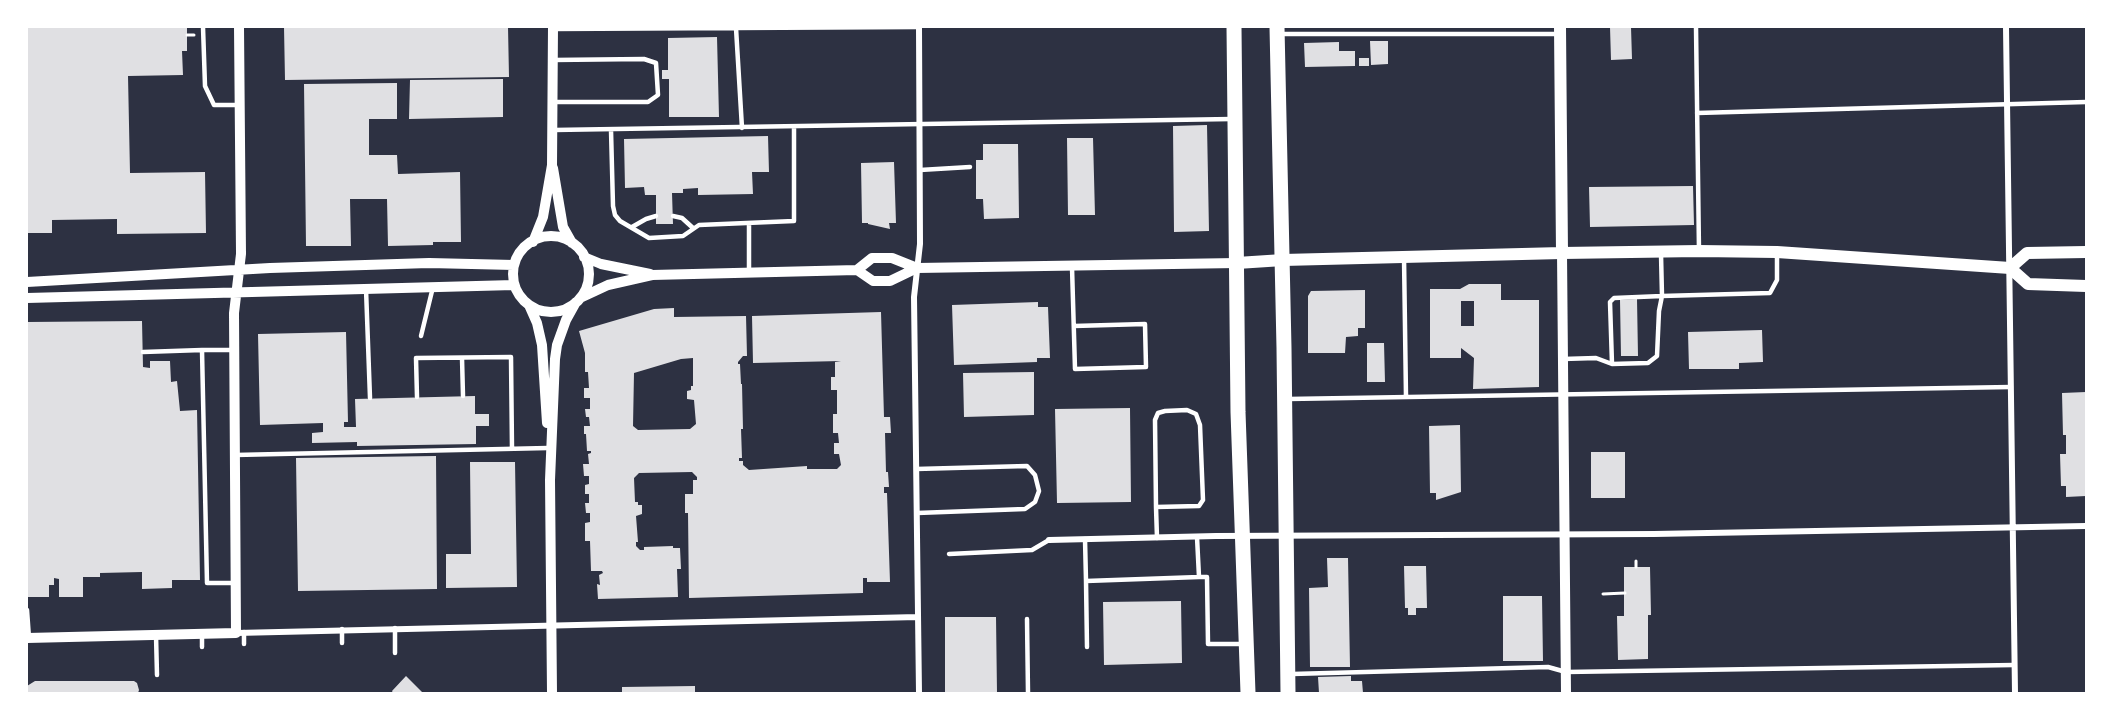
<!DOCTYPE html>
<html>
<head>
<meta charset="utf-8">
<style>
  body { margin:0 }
  #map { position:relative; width:2113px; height:720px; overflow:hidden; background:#2d3142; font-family:"Public Sans",sans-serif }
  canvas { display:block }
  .frame { position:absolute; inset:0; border:28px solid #fff; pointer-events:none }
</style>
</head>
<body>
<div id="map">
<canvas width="2113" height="720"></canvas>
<div class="frame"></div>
</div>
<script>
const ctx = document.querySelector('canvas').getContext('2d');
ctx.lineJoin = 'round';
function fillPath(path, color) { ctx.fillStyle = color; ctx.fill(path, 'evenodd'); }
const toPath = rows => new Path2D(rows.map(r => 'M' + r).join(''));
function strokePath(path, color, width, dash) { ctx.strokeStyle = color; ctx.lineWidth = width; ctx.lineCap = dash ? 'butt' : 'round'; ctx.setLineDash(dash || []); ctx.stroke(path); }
const building = toPath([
  [27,27,187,27,187,51,182,51,183,75,128,76,130,173,205,172,206,233,117,234,117,219,52,220,52,233,27,233],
  [284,27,508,27,509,77,285,80],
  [1610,27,1631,27,1632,59,1611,60],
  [717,37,719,117,669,117,669,79,662,79,662,70,668,70,668,38],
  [1370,41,1388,41,1388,64,1371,65],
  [1339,42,1339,51,1355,51,1355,66,1305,67,1304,43],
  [1359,58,1369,58,1369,66,1359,66],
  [503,79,503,117,409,119,410,80],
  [397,83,397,119,369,119,369,155,397,155,398,174,460,172,461,242,433,242,433,245,388,246,387,199,350,199,351,246,306,246,304,84],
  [1207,125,1209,231,1174,232,1173,126],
  [768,136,769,172,752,172,753,194,698,195,698,188,683,189,683,193,672,193,673,224,656,224,656,195,645,195,644,187,625,188,624,139],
  [1067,138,1093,138,1095,215,1068,215],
  [983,144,1018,144,1019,218,984,219,983,199,976,199,976,160,983,160],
  [894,162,896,223,889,223,890,229,868,224,868,223,862,223,861,163],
  [1693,186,1694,225,1590,227,1589,187],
  [1469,284,1501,284,1501,300,1539,300,1539,387,1473,389,1474,358,1461,348,1461,358,1430,358,1430,289,1460,289],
  [1461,301,1474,301,1474,326,1461,326],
  [1365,290,1365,328,1358,328,1358,336,1346,337,1345,353,1308,353,1308,296,1311,291],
  [1637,299,1638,356,1621,356,1620,300],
  [1038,302,1038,307,1048,307,1050,358,1037,358,1037,362,954,365,952,305],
  [674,308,674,317,746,316,747,356,743,356,738,362,738,364,740,364,741,384,742,384,743,429,741,429,742,458,739,458,739,461,743,461,743,465,749,470,807,466,807,469,837,469,841,465,839,454,834,454,834,443,839,443,838,433,833,433,833,414,837,414,837,390,831,390,831,377,835,377,835,362,841,361,753,363,752,316,881,312,884,417,890,417,891,433,885,433,886,472,888,472,889,487,884,487,884,493,887,493,890,582,867,582,867,578,863,578,863,593,689,598,688,513,685,513,685,494,693,494,693,480,697,480,697,477,692,472,639,473,634,478,635,502,638,502,638,505,642,505,642,514,636,516,638,542,636,542,636,546,640,550,644,550,644,547,673,546,673,548,680,548,681,569,677,569,678,597,598,599,597,584,600,585,599,575,603,573,602,571,591,571,590,541,585,541,585,523,590,522,590,513,586,513,585,503,589,503,589,494,585,494,585,485,589,484,589,476,584,476,583,464,589,464,588,454,591,453,591,451,587,451,586,434,584,434,584,426,590,426,589,417,586,417,585,409,590,409,590,398,584,398,584,388,589,388,588,372,585,372,585,353,579,331,654,309],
  [693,358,693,386,691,386,691,390,687,391,687,399,694,400,696,424,690,429,638,430,633,426,634,373,681,359],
  [142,321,143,367,150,368,150,361,170,361,171,382,177,381,180,411,197,410,200,580,172,580,172,588,142,589,142,572,100,573,100,577,83,577,83,597,59,597,59,579,54,578,54,585,49,585,49,597,27,597,27,322],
  [1762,330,1763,362,1739,363,1739,369,1689,369,1688,332],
  [346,332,348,422,344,422,344,427,356,427,355,399,475,396,475,414,489,414,489,426,476,426,476,444,357,446,357,442,312,443,312,433,323,432,323,423,260,425,258,334],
  [1367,343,1384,343,1385,382,1367,382],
  [1034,372,1034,415,964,417,963,373],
  [2086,392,2086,496,2066,497,2066,486,2061,486,2060,454,2066,454,2066,435,2063,435,2062,393],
  [1130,408,1131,502,1057,503,1055,409],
  [1460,425,1461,492,1436,500,1436,493,1430,493,1429,426],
  [1591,452,1625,452,1625,498,1591,498],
  [436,456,437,589,298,591,296,458],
  [470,462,515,462,517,587,446,588,446,554,471,554],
  [1327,558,1348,558,1350,667,1310,667,1309,588,1328,587],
  [1404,566,1426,566,1427,608,1416,608,1416,615,1408,615,1408,608,1405,608],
  [1624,567,1650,567,1651,615,1648,615,1648,659,1618,660,1617,616,1624,616],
  [1503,596,1542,596,1543,661,1503,661],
  [1181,601,1182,663,1104,665,1103,602],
  [945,617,996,617,997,693,945,693],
  [406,676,423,693,393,693,392,691],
  [1351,676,1351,681,1362,681,1363,693,1319,693,1318,677],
  [35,681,134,681,137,683,139,690,138,693,27,693,27,686],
  [695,686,695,693,622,693,622,687]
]);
const path = toPath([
  [187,35,194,35],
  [1636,561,1636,567],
  [1603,594,1625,593]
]);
const service = toPath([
  [203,27,205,86,214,105,239,105],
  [1696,27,1699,251],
  [736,28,742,128],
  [553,29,919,27],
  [1280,34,1560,34],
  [553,60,644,59,656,63,658,95,648,102,553,102],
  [1697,113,2086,102],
  [554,130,1232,119],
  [611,130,613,206,615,215,620,221,649,238,683,236,699,225,794,221,794,127],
  [920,170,970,167],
  [673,216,682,218,693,228],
  [749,223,749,273],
  [632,227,646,219,656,216],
  [1661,254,1662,296,1770,293,1777,280,1777,252],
  [1404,257,1406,397],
  [1072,267,1075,369,1146,367,1145,324,1074,326],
  [366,289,370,398],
  [421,336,433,287],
  [234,350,202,350,207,583,235,583],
  [143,352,202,350],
  [462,358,463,396],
  [1563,359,1596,358,1612,364,1648,363,1657,356,1659,311,1662,296,1614,298,1610,302,1612,364],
  [417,397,416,358,511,357,512,449],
  [1288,399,2011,387],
  [235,455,548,448],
  [916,469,1027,466,1035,475,1039,491,1035,502,1025,509,917,513],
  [1156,507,1155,420,1158,413,1165,411,1187,410,1196,414,1200,425,1203,500,1199,506,1156,507,1157,538],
  [1197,537,1199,577],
  [1085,539,1086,581],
  [949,554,1032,550,1049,540],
  [27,610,29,638],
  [1027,619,1028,693],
  [395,628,395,653],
  [244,632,244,644],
  [156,635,157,675],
  [342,643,342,629],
  [202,647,202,634],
  [1087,647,1086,581,1199,577,1207,577,1208,644,1244,644],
  [1292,674,1548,667,1566,672,2014,665]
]);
const minor = toPath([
  [2006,27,2015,693],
  [1049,540,1216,536,1654,534,2086,526],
  [236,633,918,617],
  [919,693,914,297,920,244,919,27]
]);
const tertiary = toPath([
  [553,168,563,227,572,243],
  '513 274a38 38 0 1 1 76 0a38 38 0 1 1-76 0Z',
  [533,242,543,217,552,165,553,27],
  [1562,253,1566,693],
  [584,257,601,264,650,274],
  [857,270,872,258,892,258,917,268,1237,263],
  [27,282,270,268,429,263,514,265],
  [27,298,514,285],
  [580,298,608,285,652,275,857,270,873,281,890,281,917,268],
  [529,305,537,323,542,345,547,423],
  [27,638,236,633,234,313,241,254,239,27],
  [552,693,550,480,555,359,557,345,566,320,576,302]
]);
const secondary = toPath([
  [1560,27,1562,253],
  [1237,263,1283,260,1562,253,1699,251,1777,252,2010,268,2028,284,2086,286],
  [2010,268,2027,253,2086,252]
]);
const primary = toPath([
  [1234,27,1238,412,1248,693],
  [1277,27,1284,348,1288,693]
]);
fillPath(building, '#e0e0e3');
strokePath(path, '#fff', 3);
strokePath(service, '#fff', 4.5);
strokePath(minor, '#fff', 6);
strokePath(tertiary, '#fff', 10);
strokePath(secondary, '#fff', 12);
strokePath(primary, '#fff', 15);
</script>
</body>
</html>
